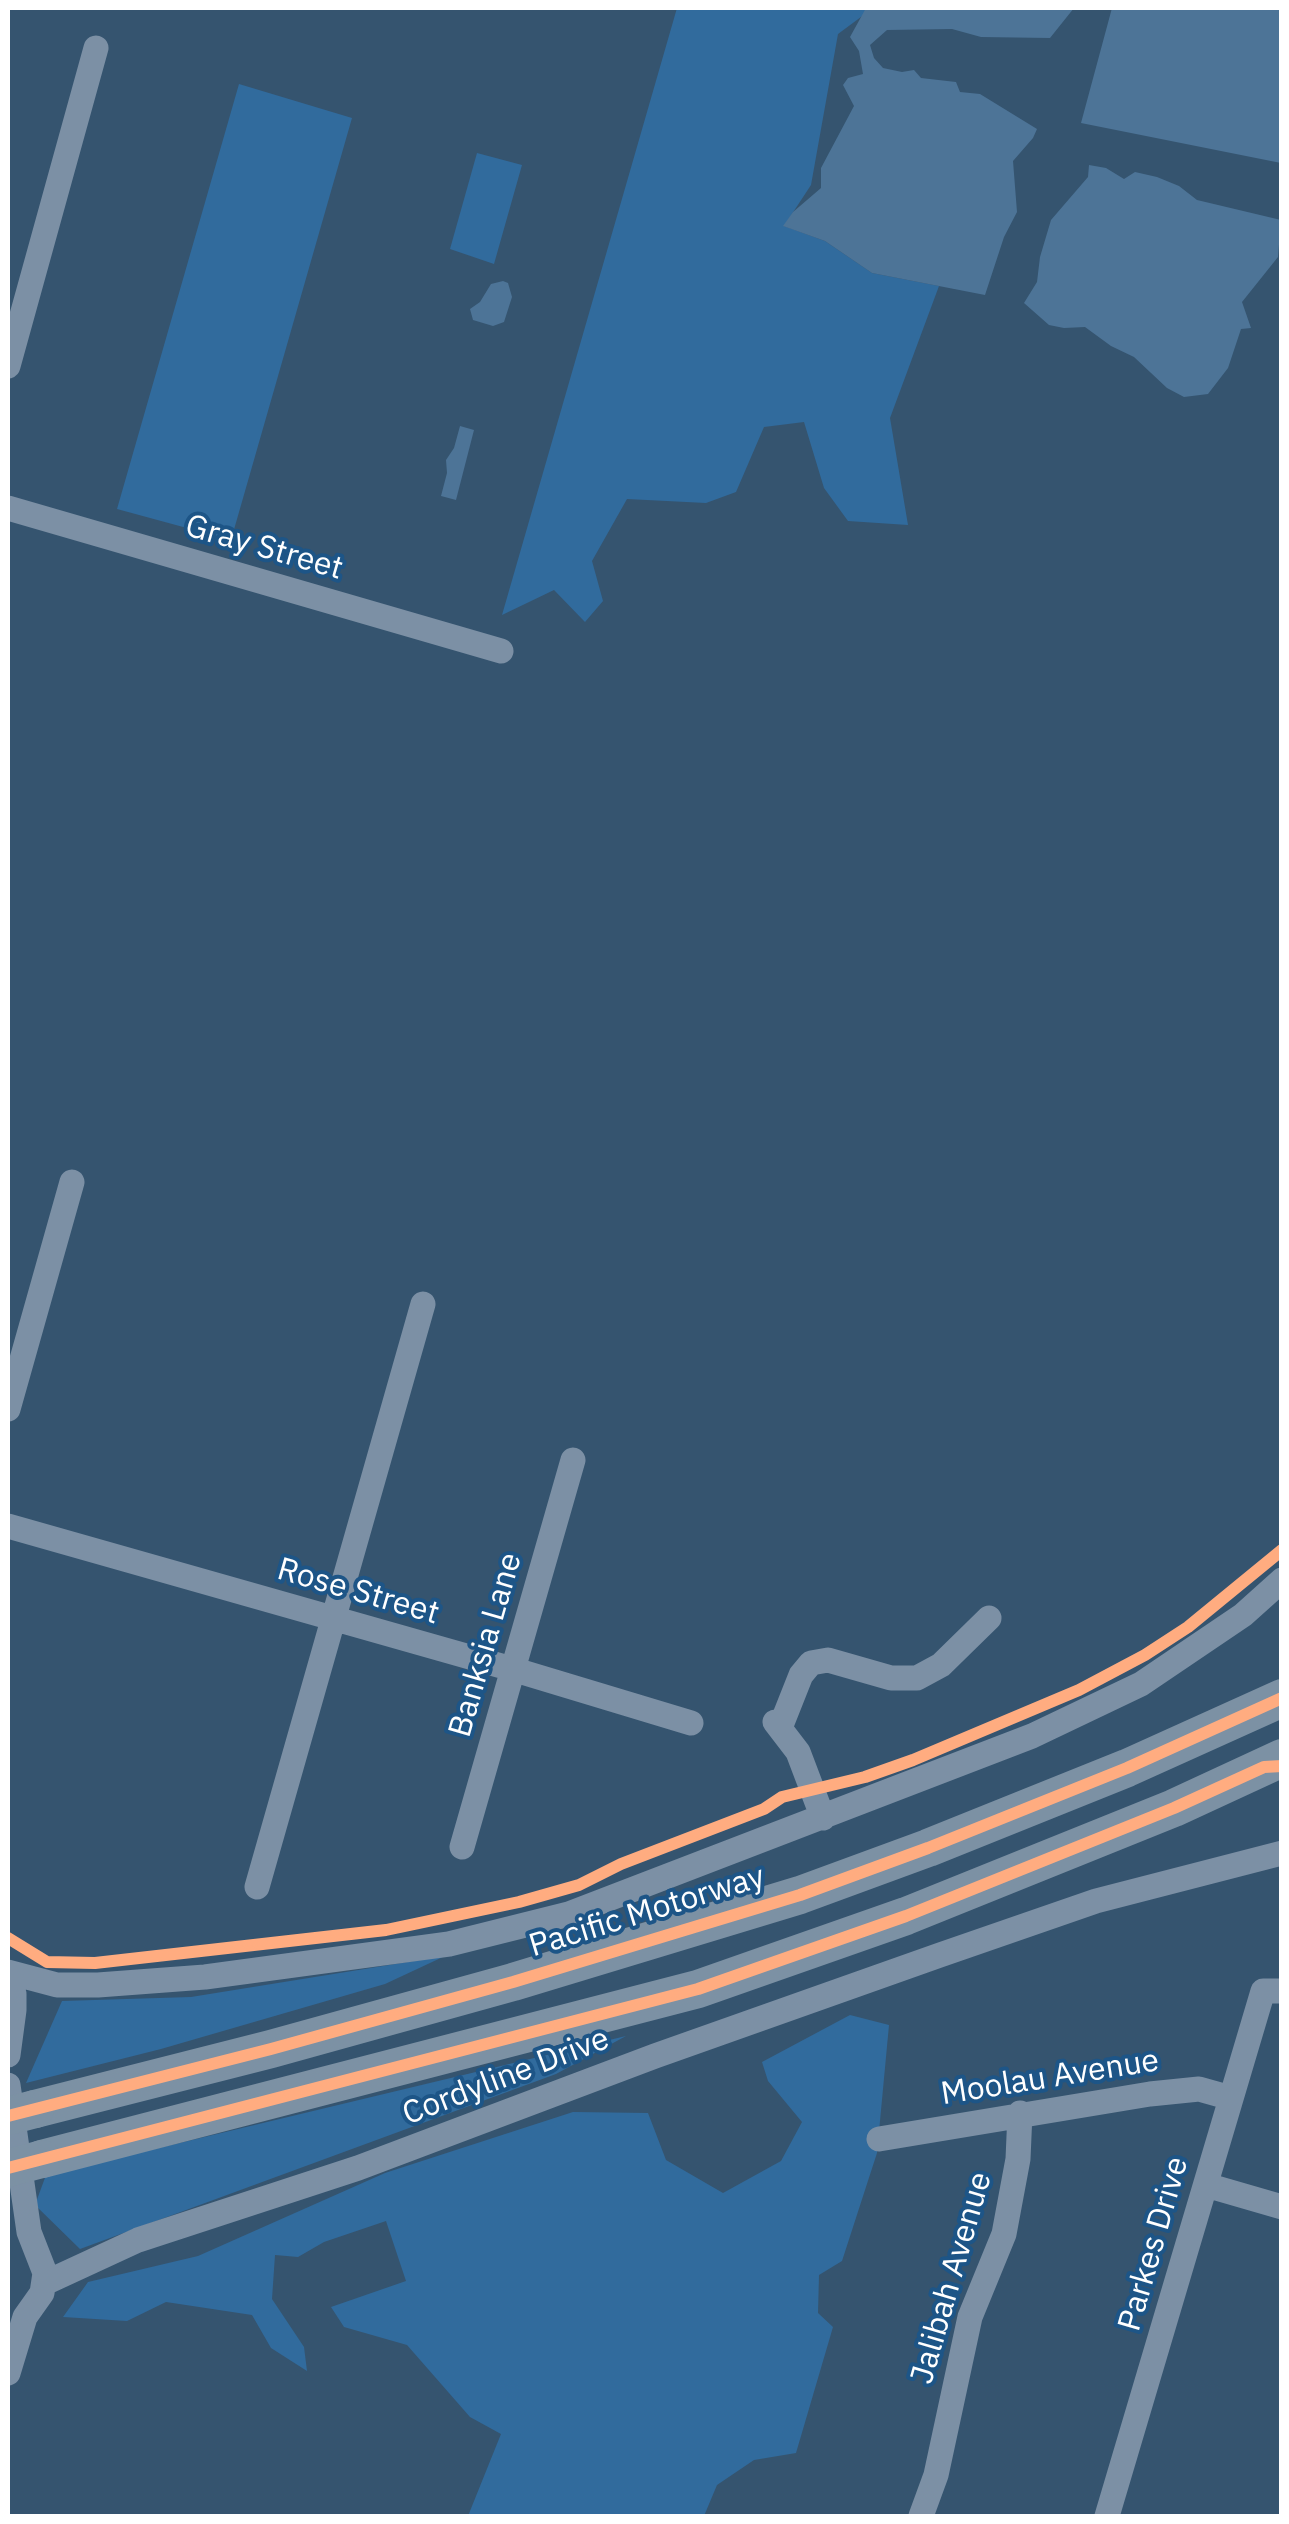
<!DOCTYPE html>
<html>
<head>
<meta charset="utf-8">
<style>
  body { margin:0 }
  #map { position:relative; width:1289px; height:2524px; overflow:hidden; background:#35546f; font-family:"IBM Plex Sans",sans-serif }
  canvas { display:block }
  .frame { position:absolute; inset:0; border:10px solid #fff; pointer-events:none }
</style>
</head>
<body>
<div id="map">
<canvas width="1289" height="2524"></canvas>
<div class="frame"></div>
</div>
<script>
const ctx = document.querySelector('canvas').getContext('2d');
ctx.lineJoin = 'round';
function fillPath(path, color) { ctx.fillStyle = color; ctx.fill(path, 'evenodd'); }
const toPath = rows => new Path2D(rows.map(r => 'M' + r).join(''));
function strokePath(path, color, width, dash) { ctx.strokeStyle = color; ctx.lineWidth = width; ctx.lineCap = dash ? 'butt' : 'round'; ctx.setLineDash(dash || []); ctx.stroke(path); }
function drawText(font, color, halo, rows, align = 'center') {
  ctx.font = font + ' "IBM Plex Sans",sans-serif'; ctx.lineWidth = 8; ctx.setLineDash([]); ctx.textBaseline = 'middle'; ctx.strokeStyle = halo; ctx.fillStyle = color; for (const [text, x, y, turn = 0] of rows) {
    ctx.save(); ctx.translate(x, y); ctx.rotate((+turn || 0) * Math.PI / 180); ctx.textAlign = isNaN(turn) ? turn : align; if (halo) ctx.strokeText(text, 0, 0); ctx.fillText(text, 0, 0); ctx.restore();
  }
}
const green = toPath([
  [677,8,866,8,865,14,838,34,811,185,784,226,825,241,872,273,939,286,890,418,908,525,848,521,824,488,804,422,764,427,736,492,706,503,627,499,592,561,603,601,585,622,554,590,502,615],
  [239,84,352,118,231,540,117,509],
  [477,153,522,165,494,264,450,249],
  [445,1956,385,1984,161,2049,26,2083,62,2001,191,1997],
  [850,2015,889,2025,877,2153,842,2261,819,2275,818,2313,833,2327,796,2453,754,2460,717,2485,704,2516,468,2516,501,2434,470,2417,407,2345,344,2327,331,2307,406,2281,386,2221,324,2242,298,2257,275,2255,272,2299,304,2347,307,2371,271,2348,252,2315,166,2302,127,2321,63,2317,88,2282,198,2256,385,2173,573,2112,648,2113,666,2160,723,2193,781,2161,802,2122,768,2081,762,2062],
  [626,2036,556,2074,80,2249,35,2205,46,2175]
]);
const water = toPath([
  [866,8,1074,8,1050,38,981,37,952,29,887,30,870,45,874,58,883,68,902,72,914,70,921,78,956,82,960,92,980,94,1037,129,1033,138,1013,161,1017,212,1004,237,985,295,872,273,825,241,783,226,793,212,821,188,821,168,854,106,843,85,848,78,863,74,859,51,850,37],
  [1112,8,1281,8,1281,163,1081,123],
  [1089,165,1106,168,1124,179,1135,172,1157,177,1179,186,1197,200,1281,220,1278,257,1242,302,1251,328,1241,329,1228,368,1208,394,1184,397,1167,388,1134,357,1111,346,1085,327,1064,328,1049,325,1024,303,1037,282,1040,257,1051,220,1088,177],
  [503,281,508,283,512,297,504,322,493,326,473,320,470,309,480,302,491,284],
  [460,426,474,430,456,500,441,496,447,473,446,460,454,448]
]);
const minor = toPath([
  [8,366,96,48],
  [8,508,501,651],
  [8,1409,72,1182],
  [8,1526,512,1669,691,1723],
  [775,1722,798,1752,823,1818],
  [780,1728,801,1675,811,1663,828,1660,891,1678,917,1678,941,1665,989,1618],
  [462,1847,573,1460],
  [257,1887,423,1304],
  [8,1972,57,1985,98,1985,205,1977,449,1944,569,1914,1032,1736,1141,1684,1243,1615,1282,1580],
  [8,1978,14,1994,14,2010,8,2055],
  [8,2085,29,2232,45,2273,42,2293,25,2317,8,2373],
  [879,2139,1150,2094,1199,2089,1231,2098],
  [1206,2185,1282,2207],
  [45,2283,138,2240,358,2168,655,2056,940,1955,1096,1901,1282,1853],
  [921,2516,936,2475,970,2317,1004,2234,1018,2159,1020,2113],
  [1107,2516,1263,1991,1282,1991]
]);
const highway = toPath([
  [35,2109,271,2049,513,1982,800,1895,928,1848,1127,1768,1282,1698],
  [42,2159,698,1989,906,1916,1174,1808,1282,1758]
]);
const highwayBridge = toPath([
  [8,2116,35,2109],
  [8,2168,42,2159]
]);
const cycleway = toPath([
  [8,1938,47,1962,95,1963,386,1930,519,1902,579,1885,621,1864,764,1809,782,1797,865,1777,913,1760,1079,1690,1145,1655,1188,1627,1282,1550],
  [8,2116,271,2049,513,1982,800,1895,928,1848,1127,1768,1282,1698],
  [8,2168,698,1989,906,1916,1174,1808,1264,1767,1282,1766]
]);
const streetNames = [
  ["Gray Street",264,548,16],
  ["Rose Street",358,1592,16],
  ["Banksia Lane",486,1645,-74],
  ["Pacific Motorway",647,1912,-17],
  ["Cordyline Drive",506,2077,-21],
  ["Moolau Avenue",1050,2078,-9],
  ["Parkes Drive",1154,2244,-74],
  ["Jalibah Avenue",952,2278,-74]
];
fillPath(green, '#316b9d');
fillPath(water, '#4d7497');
strokePath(minor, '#7c90a5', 25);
strokePath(highway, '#7c91a4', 38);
strokePath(highwayBridge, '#7c91a4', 38);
strokePath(cycleway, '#ffac80', 12);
drawText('32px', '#fff', '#1d5587', streetNames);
</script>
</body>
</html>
